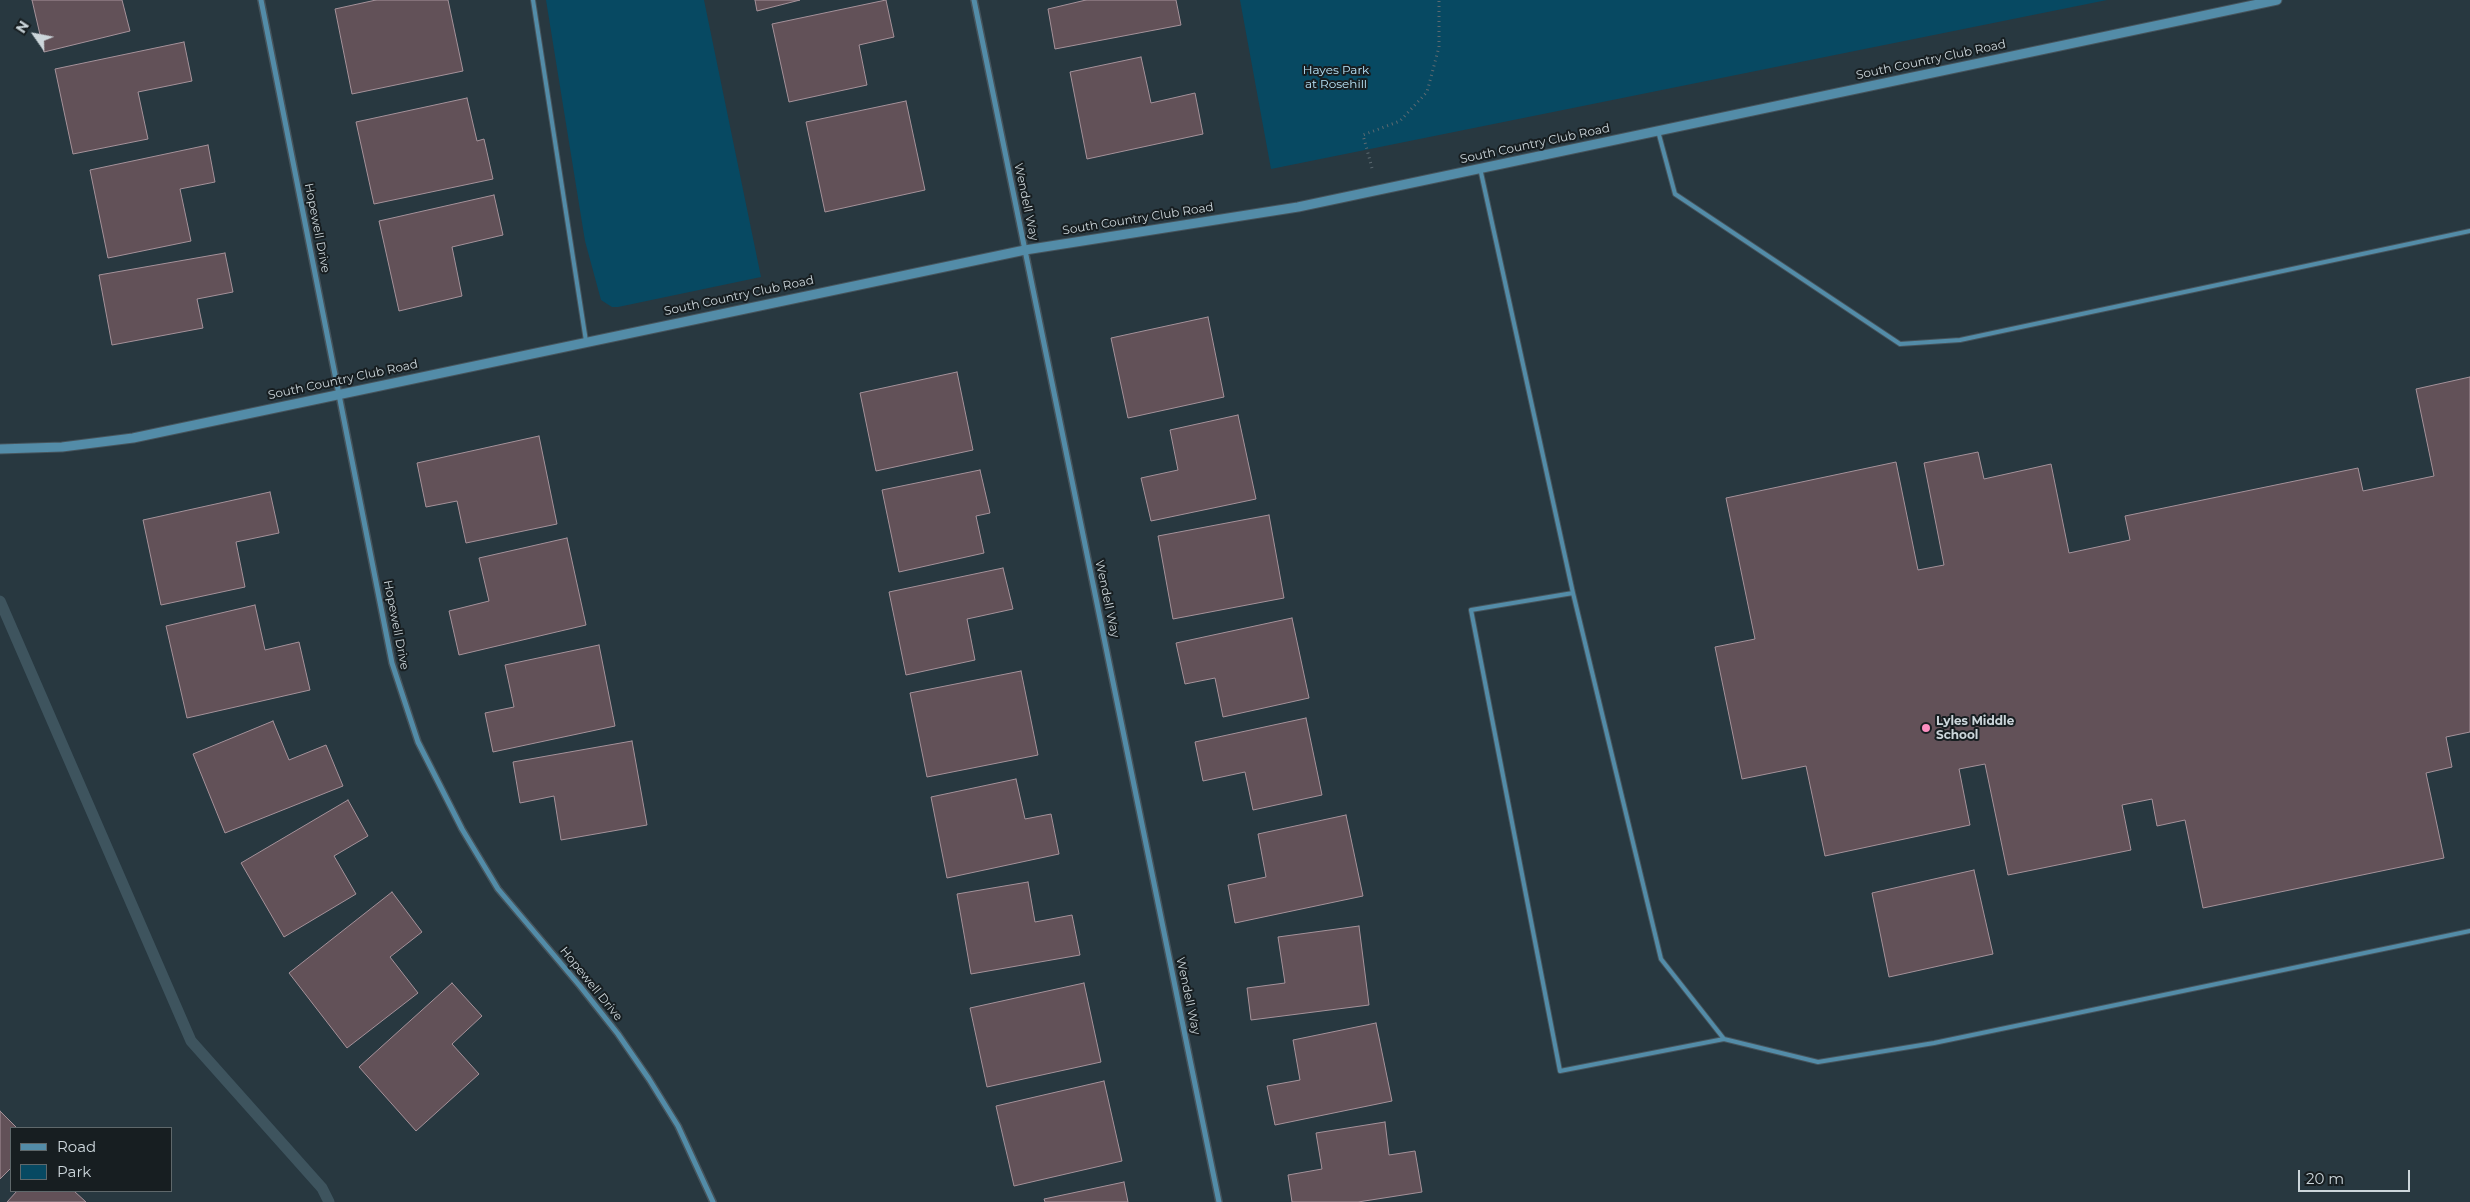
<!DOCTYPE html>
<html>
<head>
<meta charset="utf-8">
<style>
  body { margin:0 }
  #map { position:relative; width:2470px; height:1202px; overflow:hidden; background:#283840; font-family:Montserrat,sans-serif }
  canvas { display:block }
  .legend { position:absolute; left:10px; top:1127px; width:162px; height:65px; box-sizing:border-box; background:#171e21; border:1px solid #5f686b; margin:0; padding:6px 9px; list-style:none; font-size:15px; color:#ccd6db }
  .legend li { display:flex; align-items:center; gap:10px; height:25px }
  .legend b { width:25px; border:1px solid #5f686b }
  .north { position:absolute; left:10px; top:10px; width:50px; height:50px; -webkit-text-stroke:4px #171e21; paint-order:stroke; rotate:303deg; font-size:14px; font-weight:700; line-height:20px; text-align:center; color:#ccd6db }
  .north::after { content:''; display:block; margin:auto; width:18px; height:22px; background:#ccd6db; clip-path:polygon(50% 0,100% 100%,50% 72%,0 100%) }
  .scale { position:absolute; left:2298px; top:1170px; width:112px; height:22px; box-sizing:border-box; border:2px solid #ccd6db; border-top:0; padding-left:6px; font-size:15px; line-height:18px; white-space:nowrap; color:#ccd6db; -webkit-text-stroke:4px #171e21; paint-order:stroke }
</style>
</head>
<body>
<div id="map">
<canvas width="2470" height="1202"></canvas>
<ul class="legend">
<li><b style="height:6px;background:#538ca8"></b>Road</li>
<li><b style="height:14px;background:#074962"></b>Park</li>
</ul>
<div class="north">N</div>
<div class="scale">20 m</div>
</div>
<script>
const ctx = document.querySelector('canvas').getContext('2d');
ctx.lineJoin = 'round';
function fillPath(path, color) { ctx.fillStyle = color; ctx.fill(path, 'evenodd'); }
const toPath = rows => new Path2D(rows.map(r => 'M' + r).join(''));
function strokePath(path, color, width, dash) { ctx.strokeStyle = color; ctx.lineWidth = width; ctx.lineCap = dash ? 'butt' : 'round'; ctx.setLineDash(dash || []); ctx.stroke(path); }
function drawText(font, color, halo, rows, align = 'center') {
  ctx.font = font + ' Montserrat,sans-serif'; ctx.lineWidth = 4; ctx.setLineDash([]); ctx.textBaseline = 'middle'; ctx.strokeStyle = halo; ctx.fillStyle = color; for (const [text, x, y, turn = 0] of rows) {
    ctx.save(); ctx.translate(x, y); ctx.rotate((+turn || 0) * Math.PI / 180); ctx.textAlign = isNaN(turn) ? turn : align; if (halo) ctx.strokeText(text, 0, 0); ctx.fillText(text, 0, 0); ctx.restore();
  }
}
const green = toPath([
  [546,0,704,0,761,277,618,307,612,307,601,300,585,241],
  [1240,0,2107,0,1271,169]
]);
const stream = toPath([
  [0,601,191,1041,322,1188,329,1202]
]);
const building = toPath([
  [32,0,122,0,130,31,44,52,32,0],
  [376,0,448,0,463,71,352,94,335,9,376,0],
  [755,0,800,0,757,11,755,0],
  [886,0,894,37,859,45,867,85,789,102,772,24,886,0],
  [1086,0,1176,0,1181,25,1055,49,1048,9,1086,0],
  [184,42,192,81,138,92,148,139,73,154,55,69,184,42],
  [1141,57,1151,103,1195,93,1203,134,1087,159,1070,72,1141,57],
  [467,98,477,141,484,139,493,179,374,204,356,122,467,98],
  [906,101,925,190,825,212,806,122,906,101],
  [208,145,215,182,180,189,191,241,108,258,90,170,208,145],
  [494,195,503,235,452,247,462,296,399,311,379,221,494,195],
  [225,253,233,292,197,299,203,328,112,345,99,275,225,253],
  [1208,317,1224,397,1128,418,1111,338,1208,317],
  [957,372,973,450,876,471,860,393,957,372],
  [2470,377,2470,732,2446,737,2452,767,2426,773,2444,858,2203,908,2185,820,2157,826,2152,799,2122,805,2131,850,2008,875,1985,764,1959,769,1970,825,1825,856,1806,766,1742,779,1715,647,1755,639,1726,498,1896,462,1918,570,1944,565,1924,463,1978,452,1984,479,2051,464,2069,553,2130,540,2125,516,2358,468,2363,491,2434,476,2416,389,2470,377],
  [1238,415,1256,499,1151,521,1141,478,1178,470,1170,430,1238,415],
  [539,436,557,524,466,543,457,501,426,507,417,463,539,436],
  [980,470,990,513,976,516,984,553,899,572,882,490,980,470],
  [270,492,279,533,236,542,245,587,161,605,143,520,270,492],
  [1269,515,1284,598,1173,619,1158,536,1269,515],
  [567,538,586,625,459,655,449,611,489,601,479,558,567,538],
  [1003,568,1013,609,967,619,975,660,906,675,889,592,1003,568],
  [255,605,265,650,299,642,310,690,187,718,166,626,255,605],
  [1292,618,1309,698,1223,717,1215,678,1185,684,1176,643,1292,618],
  [599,645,615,726,493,752,485,713,514,707,505,665,599,645],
  [1021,671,1038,755,927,777,910,693,1021,671],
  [1306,718,1322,795,1253,810,1245,772,1203,781,1195,742,1306,718],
  [273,721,289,760,326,745,343,786,225,833,193,754,273,721],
  [632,741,647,825,561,840,554,796,520,803,513,762,632,741],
  [1016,779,1025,819,1051,814,1059,854,947,878,931,797,1016,779],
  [348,800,368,836,334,856,356,894,284,937,241,863,348,800],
  [1346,815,1363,896,1235,923,1228,885,1266,877,1258,834,1346,815],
  [1974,870,1993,954,1889,977,1872,893,1974,870],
  [1028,882,1035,922,1072,915,1080,955,971,974,957,894,1028,882],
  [392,892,422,932,390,957,418,993,347,1048,289,973,392,892],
  [1359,926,1369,1005,1251,1020,1247,988,1285,983,1278,937,1359,926],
  [452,983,482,1016,452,1044,479,1074,416,1131,359,1067,452,983],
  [1084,983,1101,1062,987,1087,970,1008,1084,983],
  [1376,1023,1392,1101,1275,1125,1267,1086,1300,1080,1293,1040,1376,1023],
  [1104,1081,1122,1161,1014,1186,996,1106,1104,1081],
  [0,1111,17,1128,11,1128,11,1168,0,1179,0,1111],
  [1385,1122,1389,1155,1415,1151,1422,1192,1358,1202,1292,1202,1288,1175,1322,1169,1316,1133,1385,1122],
  [1124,1182,1128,1202,1045,1202,1044,1199,1124,1182],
  [17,1191,74,1191,86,1202,7,1202,17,1191]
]);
const path = toPath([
  [1372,168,1363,135,1400,121,1427,92,1439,47,1439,0]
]);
const service = toPath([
  [533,0,586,341],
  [1658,131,1675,194,1900,344,1960,340,2470,231],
  [1480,168,1573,593,1661,959,1724,1039,1818,1062,1934,1043,2470,931],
  [1573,593,1471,610,1560,1071,1724,1039]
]);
const minor = toPath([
  [261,0,392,663,418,742,462,829,498,889,580,986,618,1034,649,1079,678,1126,713,1202],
  [974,0,1219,1202]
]);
const tertiary = toPath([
  [0,449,62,447,133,438,1025,250,1298,207,2277,0]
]);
const markers = [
  [1926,728,5,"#fc8fc1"]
];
const streetNames = [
  ["South Country Club Road",1931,60,-12],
  ["South Country Club Road",1535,144,-12],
  ["Wendell Way",1026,202,78],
  ["South Country Club Road",1138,219,-9],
  ["Hopewell Drive",317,228,79],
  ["South Country Club Road",739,296,-12],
  ["South Country Club Road",343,380,-12],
  ["Wendell Way",1107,599,78],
  ["Hopewell Drive",396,625,79],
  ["Hopewell Drive",591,984,51],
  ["Wendell Way",1188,996,78]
];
const parkNames = [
  ["Hayes Park",1336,70],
  ["at Rosehill",1336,84]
];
const poiNames = [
  ["Lyles Middle",1936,721],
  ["School",1936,735]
];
fillPath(green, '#074962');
strokePath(stream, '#3e545e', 11);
fillPath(building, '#625158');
strokePath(building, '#a5929a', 1);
strokePath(service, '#46545c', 6);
strokePath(minor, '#46545c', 8);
strokePath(tertiary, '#46545c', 11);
strokePath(path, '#5c6a71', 3, [1, 4]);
strokePath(service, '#538ca8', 4);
strokePath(minor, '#538ca8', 5);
strokePath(tertiary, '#538ca8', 9);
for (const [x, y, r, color] of markers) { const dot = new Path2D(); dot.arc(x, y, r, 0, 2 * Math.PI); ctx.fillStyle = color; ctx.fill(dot); strokePath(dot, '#171e21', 2); }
drawText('12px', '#ccd6db', '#171e21', streetNames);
drawText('12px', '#b8e3f8', '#171e21', parkNames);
drawText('bold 12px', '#ccd6db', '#171e21', poiNames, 'left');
</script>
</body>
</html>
